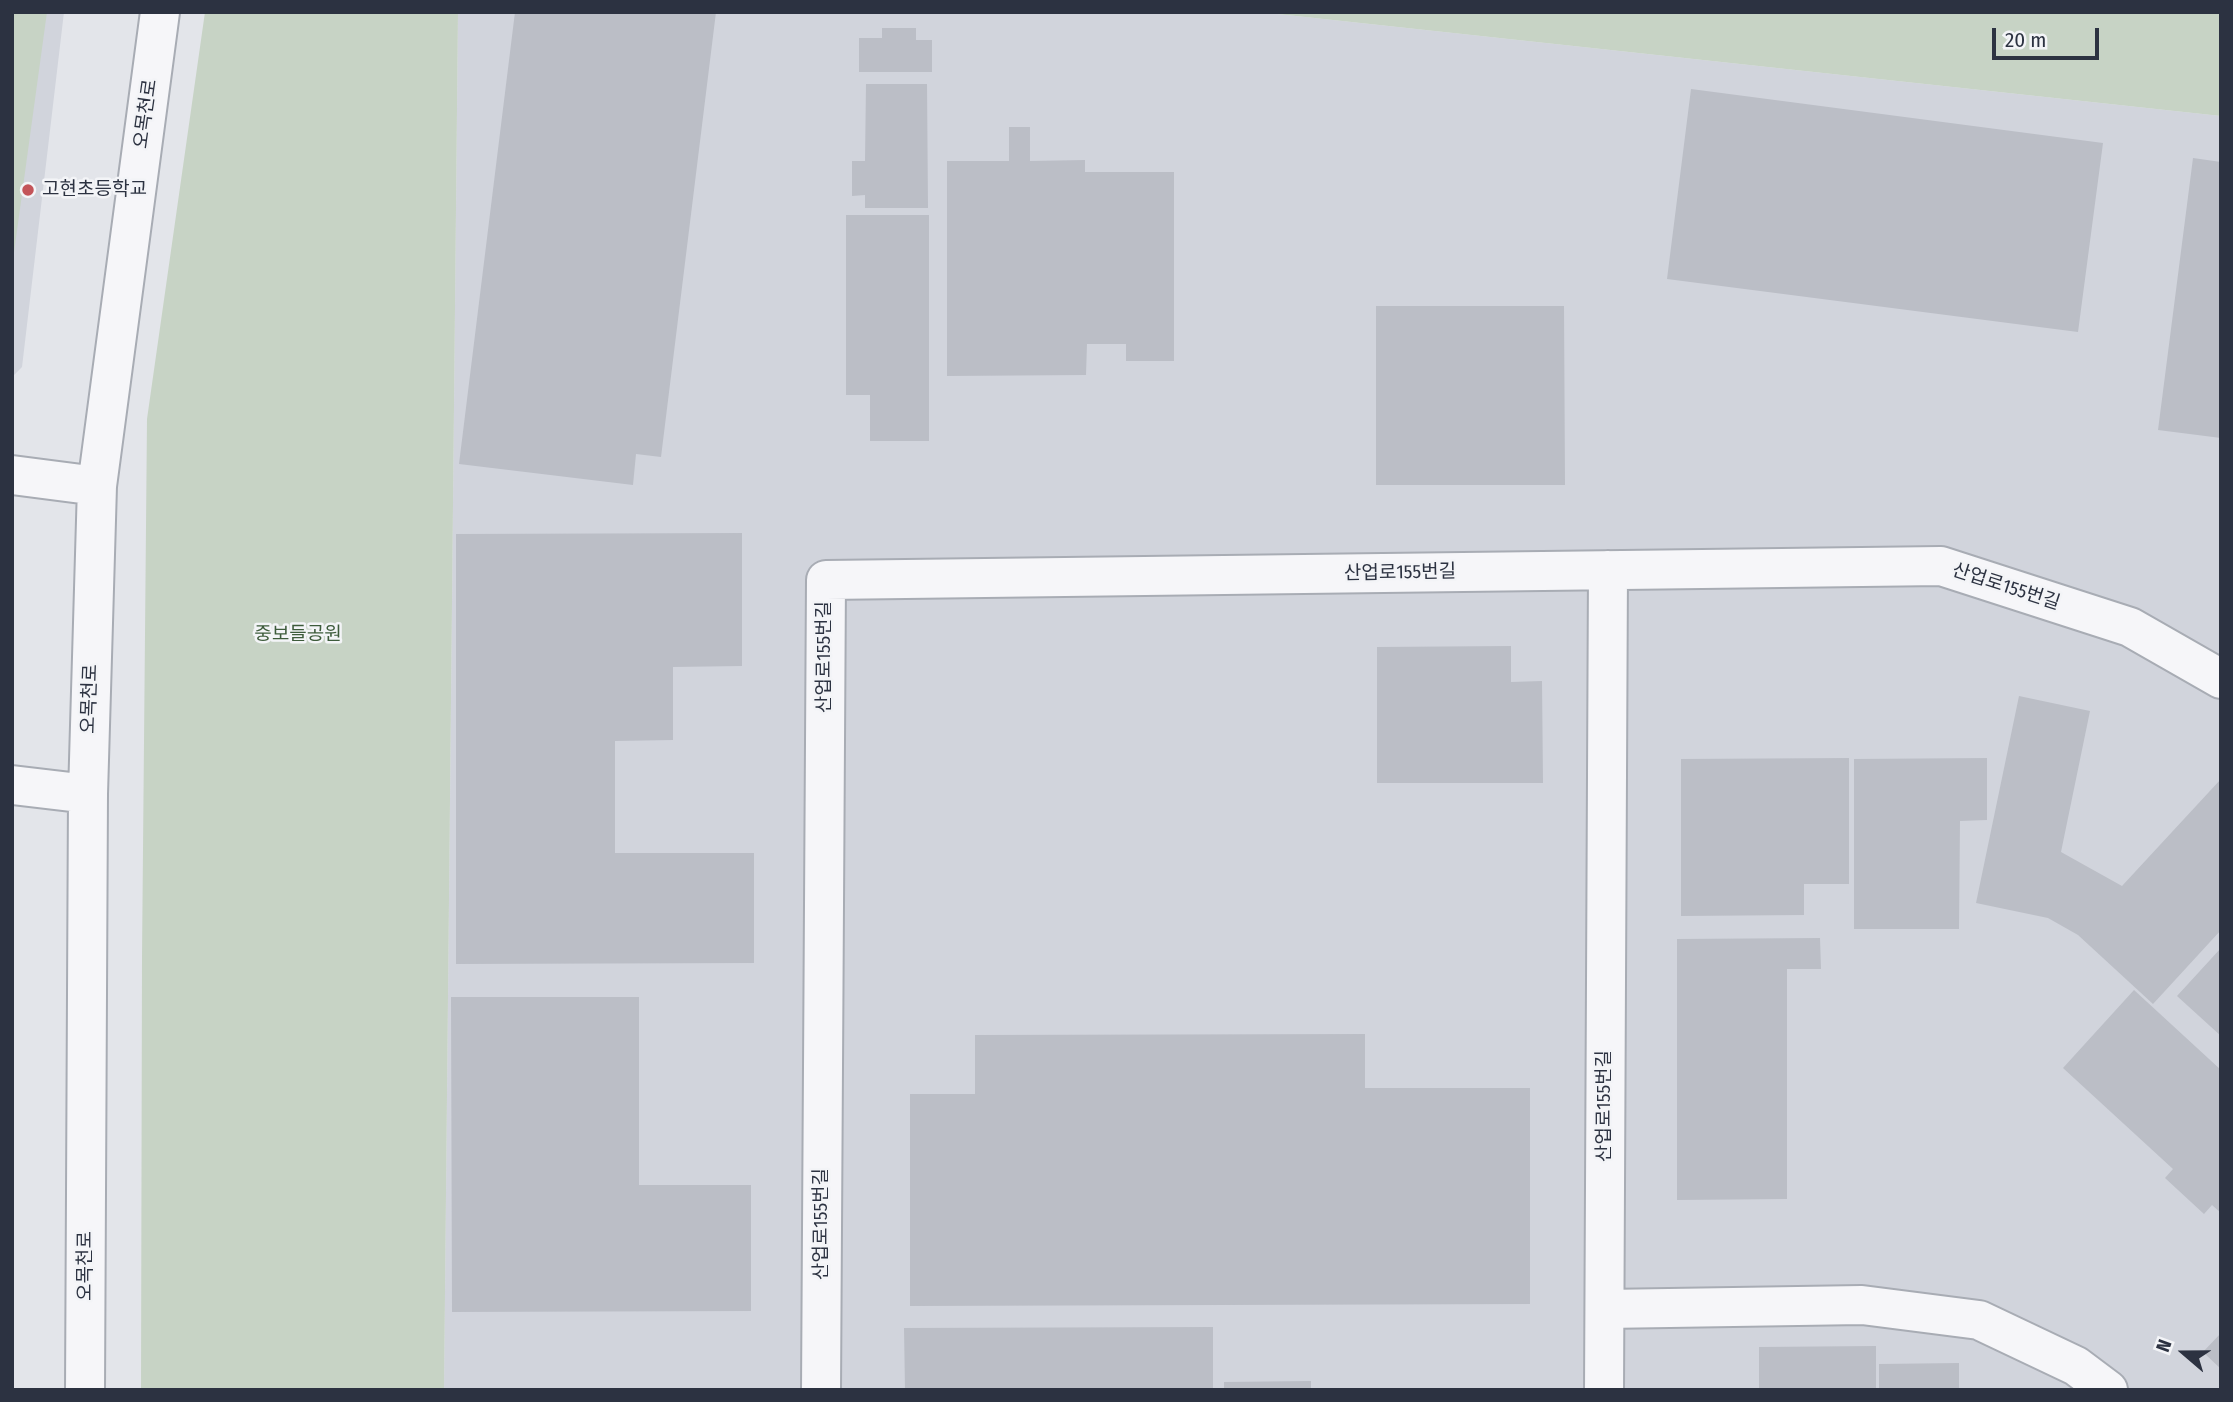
<!DOCTYPE html>
<html>
<head>
<meta charset="utf-8">
<style>
  body { margin:0 }
  #map { position:relative; width:2233px; height:1402px; overflow:hidden; background:#e3e5ea; font-family:"Fira Sans Condensed",sans-serif }
  canvas { display:block }
  .frame { position:absolute; inset:0; border:14px solid #2c3241; pointer-events:none }
  .north { position:absolute; left:2149px; top:1318px; width:70px; height:70px; -webkit-text-stroke:5px #f3f4f7; paint-order:stroke; rotate:290deg; font-size:19px; font-weight:700; line-height:28px; text-align:center; color:#2c3241 }
  .north::after { content:''; display:block; margin:auto; width:24px; height:32px; background:#2c3241; clip-path:polygon(50% 0,100% 100%,50% 72%,0 100%) }
  .scale { position:absolute; left:1992px; top:28px; width:107px; height:32px; box-sizing:border-box; border:4px solid #2c3241; border-top:0; padding-left:9px; font-size:21px; line-height:24px; white-space:nowrap; color:#2c3241; -webkit-text-stroke:5px #f3f4f7; paint-order:stroke }
</style>
</head>
<body>
<div id="map">
<canvas width="2233" height="1402"></canvas>
<div class="frame"></div>
<div class="north">N</div>
<div class="scale">20 m</div>
</div>
<script>
const ctx = document.querySelector('canvas').getContext('2d');
ctx.lineJoin = 'round';
function fillPath(path, color) { ctx.fillStyle = color; ctx.fill(path, 'evenodd'); }
const toPath = rows => new Path2D(rows.map(r => 'M' + r).join(''));
function strokePath(path, color, width, dash) { ctx.strokeStyle = color; ctx.lineWidth = width; ctx.lineCap = dash ? 'butt' : 'round'; ctx.setLineDash(dash || []); ctx.stroke(path); }
function drawText(font, color, halo, rows, align = 'center') {
  ctx.font = font + ' "Fira Sans Condensed","Noto Sans KR",sans-serif'; ctx.lineWidth = 5; ctx.setLineDash([]); ctx.textBaseline = 'middle'; ctx.strokeStyle = halo; ctx.fillStyle = color; for (const [text, x, y, turn = 0] of rows) {
    ctx.save(); ctx.translate(x, y); ctx.rotate((+turn || 0) * Math.PI / 180); ctx.textAlign = isNaN(turn) ? turn : align; if (halo) ctx.strokeText(text, 0, 0); ctx.fillText(text, 0, 0); ctx.restore();
  }
}
const built = toPath([
  [12,12,64,12,22,367,12,377],
  [458,12,1259,12,2221,116,2221,1390,444,1390]
]);
const green = toPath([
  [12,12,47,12,12,267],
  [205,12,458,12,444,1390,141,1390,142,957,147,419],
  [1259,12,2221,12,2221,116]
]);
const building = toPath([
  [515,12,716,12,661,457,636,454,633,485,459,464],
  [882,28,916,28,916,40,932,40,932,72,859,72,859,38,882,38],
  [866,84,927,84,928,208,865,208,865,195,852,196,852,161,865,161],
  [1691,89,2103,143,2078,332,1667,279],
  [1009,127,1030,127,1030,161,1085,160,1085,172,1174,172,1174,361,1126,361,1126,344,1087,344,1086,375,947,376,947,161,1009,161],
  [2193,158,2221,162,2221,438,2158,430],
  [846,215,929,215,929,441,870,441,870,395,846,395],
  [1376,306,1564,306,1565,485,1376,485],
  [742,533,742,666,673,667,673,740,615,741,615,853,754,853,754,963,456,964,456,534],
  [1511,646,1511,682,1542,681,1543,783,1377,783,1377,647],
  [2019,696,2090,711,2061,852,2122,886,2221,779,2221,930,2153,1004,2078,935,2048,918,1976,903],
  [1849,758,1849,884,1804,884,1804,915,1681,916,1681,759],
  [1987,758,1987,820,1960,821,1959,929,1854,929,1854,759],
  [1820,938,1821,969,1787,969,1787,1199,1677,1200,1677,939],
  [2221,948,2221,1036,2177,996],
  [2134,990,2221,1070,2221,1213,2212,1205,2204,1214,2165,1178,2173,1169,2063,1068],
  [451,997,639,997,639,1185,751,1185,751,1311,452,1312],
  [1365,1034,1365,1088,1530,1088,1530,1304,910,1306,910,1094,975,1094,975,1035],
  [1213,1327,1213,1390,905,1390,904,1328],
  [2221,1333,2221,1369,2203,1352],
  [1876,1346,1876,1390,1759,1390,1759,1347],
  [1959,1363,1959,1390,1879,1390,1879,1364],
  [1311,1381,1311,1390,1224,1390,1224,1382]
]);
const minor = toPath([
  [12,475,97,486],
  [12,785,88,794],
  [1605,1309,1862,1305,1979,1320,2076,1366,2108,1390],
  [85,1390,88,794,97,486,160,12],
  [821,1390,826,580,1941,566,2130,627,2221,679],
  [1604,1390,1608,570]
]);
const markers = [
  [28,190,7,"#c35459"]
];
const streetNames = [
  ["오목천로",146,114,-82],
  ["산업로155번길",1400,573,-1],
  ["산업로155번길",2006,587,18],
  ["산업로155번길",825,657,-90],
  ["오목천로",90,699,-88],
  ["산업로155번길",1605,1106,-90],
  ["산업로155번길",822,1224,-90],
  ["오목천로",86,1266,-90]
];
const poiNames = [
  ["고현초등학교",42,190]
];
const parkNames = [
  ["중보들공원",298,635]
];
fillPath(built, '#d1d4dc');
fillPath(green, '#c7d3c5');
fillPath(building, '#bbbec6');
strokePath(minor, '#a8acb4', 42);
strokePath(minor, '#f6f6f9', 38);
for (const [x, y, r, color] of markers) { const dot = new Path2D(); dot.arc(x, y, r, 0, 2 * Math.PI); ctx.fillStyle = color; ctx.fill(dot); strokePath(dot, '#f3f4f7', 2.5); }
drawText('19px', '#2c3241', '#f3f4f7', streetNames);
drawText('19px', '#2c3241', '#f3f4f7', poiNames, 'left');
drawText('19px', '#3d5b3b', '#f3f4f7', parkNames);
</script>
</body>
</html>
